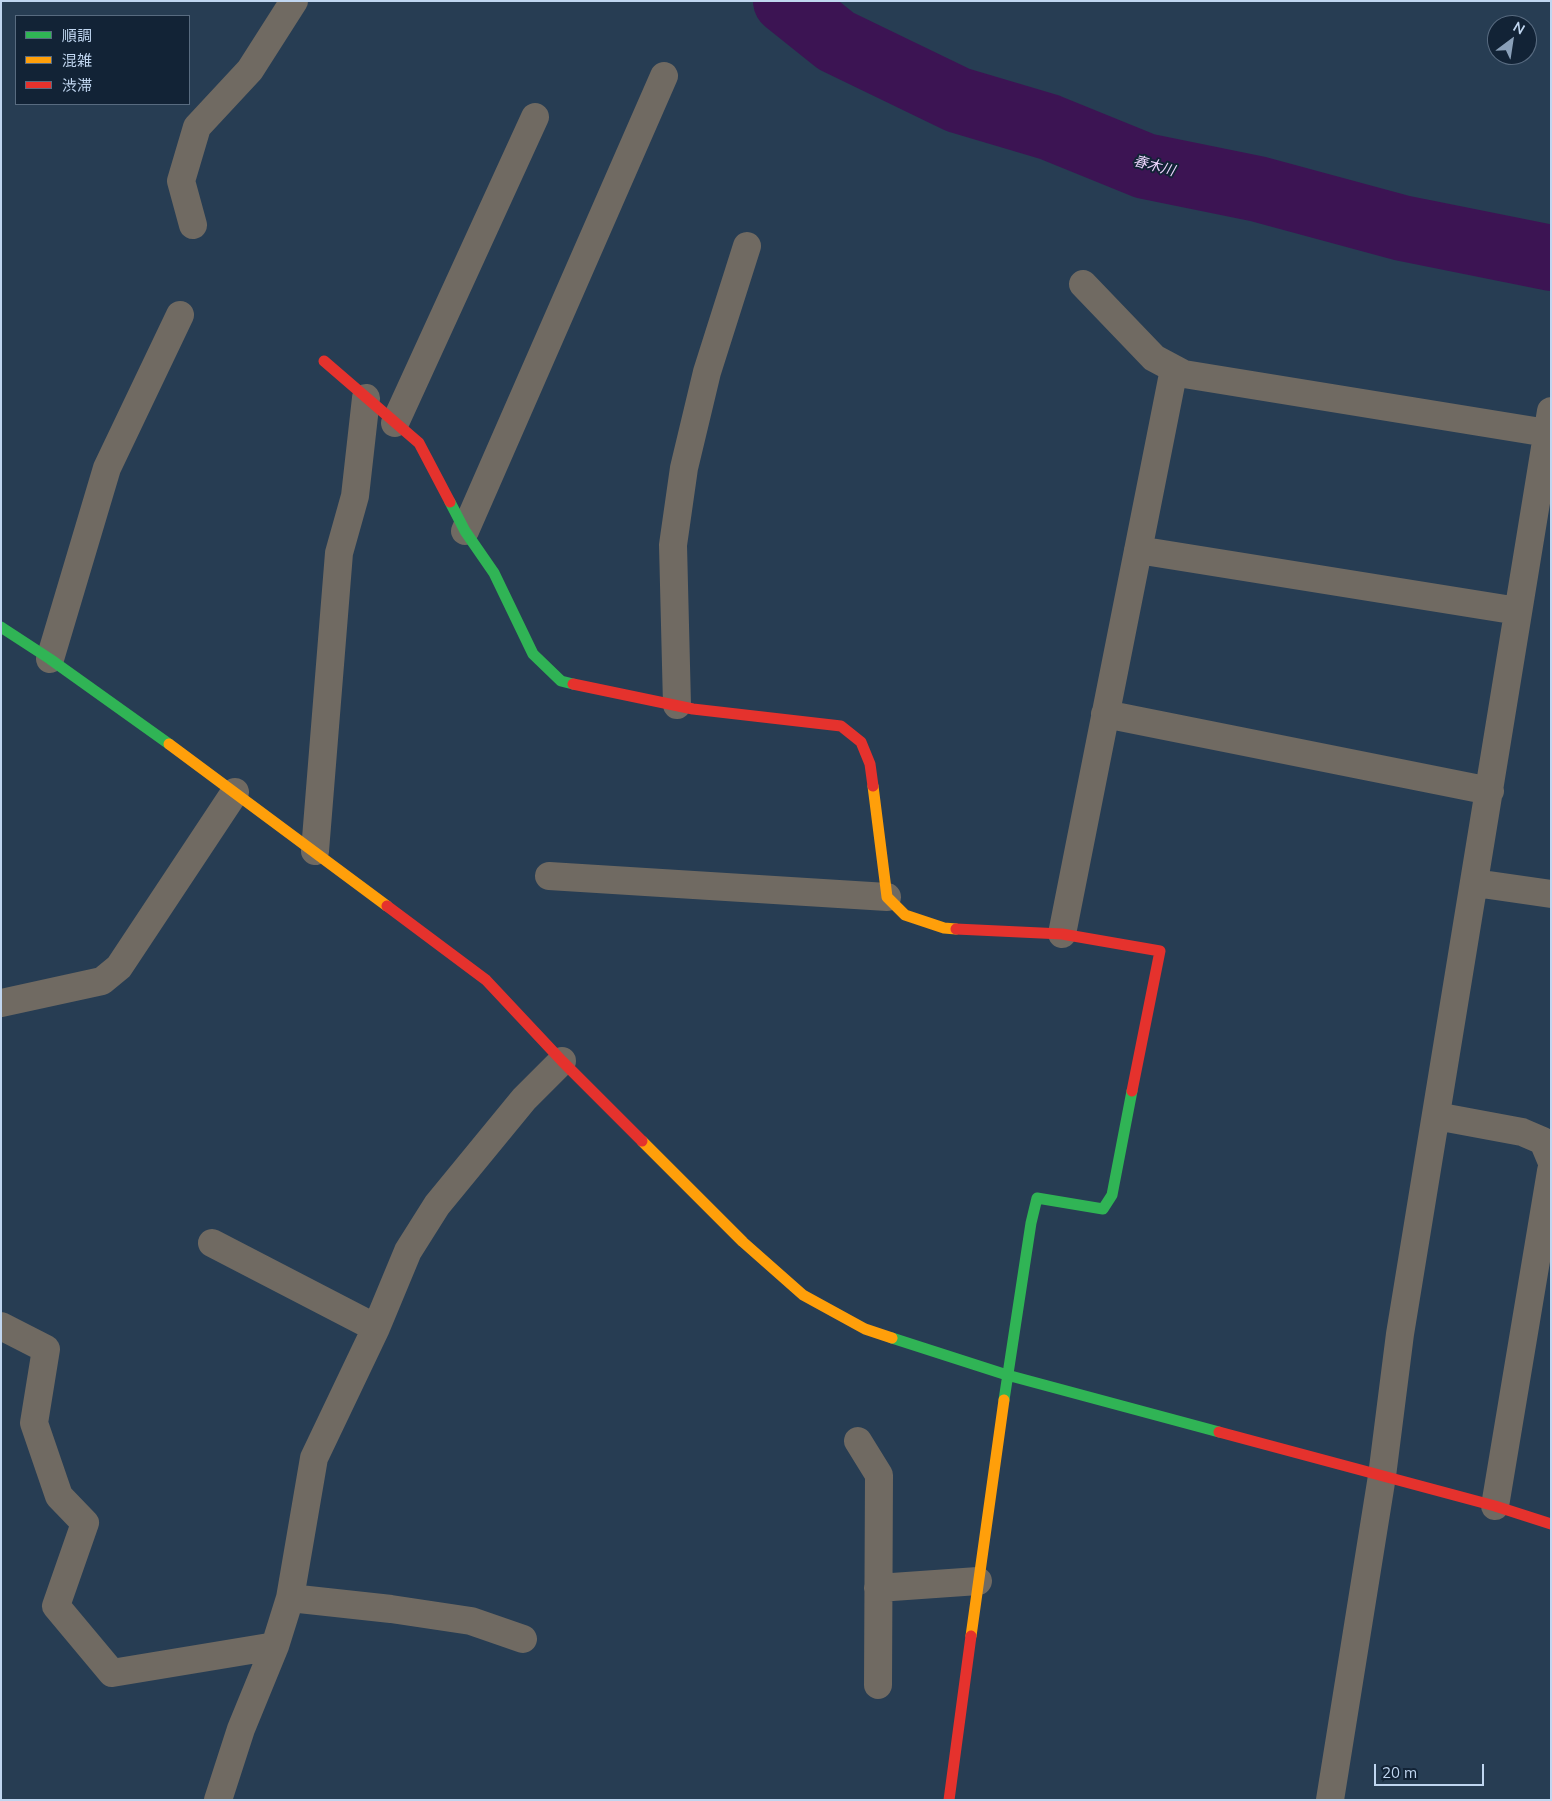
<!DOCTYPE html>
<html>
<head>
<meta charset="utf-8">
<style>
  body { margin:0 }
  #map { position:relative; width:1552px; height:1801px; overflow:hidden; background:#273d53; font-family:Mulish,"Noto Sans JP",sans-serif }
  canvas { display:block }
  .frame { position:absolute; inset:0; border:2px solid #c0d6f0; pointer-events:none }
  .legend { position:absolute; left:15px; top:15px; width:175px; height:90px; box-sizing:border-box; background:#122336; border:1px solid #586b80; margin:0; padding:6px 9px; list-style:none; font-size:15px; color:#c0d6f0 }
  .legend li { display:flex; align-items:center; gap:10px; height:25px }
  .legend b { width:25px; border:1px solid #586b80 }
  .north { position:absolute; left:1487px; top:15px; width:50px; height:50px; box-sizing:border-box; background:#122336; border:1px solid #586b80; border-radius:50%; rotate:31deg; font-size:14px; font-weight:700; line-height:20px; text-align:center; color:#c0d6f0 }
  .north::after { content:''; display:block; margin:auto; width:18px; height:22px; background:#8aa0b9; clip-path:polygon(50% 0,100% 100%,50% 72%,0 100%) }
  .scale { position:absolute; left:1374px; top:1764px; width:110px; height:22px; box-sizing:border-box; border:2px solid #c0d6f0; border-top:0; padding-left:6px; font-size:15px; line-height:18px; white-space:nowrap; color:#c0d6f0; -webkit-text-stroke:4px #122336; paint-order:stroke }
</style>
</head>
<body>
<div id="map">
<canvas width="1552" height="1801"></canvas>
<div class="frame"></div>
<ul class="legend">
<li><b style="height:6px;background:#30b455"></b>順調</li>
<li><b style="height:6px;background:#ff9f0a"></b>混雑</li>
<li><b style="height:6px;background:#e5322d"></b>渋滞</li>
</ul>
<div class="north">N</div>
<div class="scale">20 m</div>
</div>
<script>
const ctx = document.querySelector('canvas').getContext('2d');
ctx.lineJoin = 'round';
const toPath = rows => new Path2D(rows.map(r => 'M' + r).join(''));
function strokePath(path, color, width, dash) { ctx.strokeStyle = color; ctx.lineWidth = width; ctx.lineCap = dash ? 'butt' : 'round'; ctx.setLineDash(dash || []); ctx.stroke(path); }
function drawText(font, color, halo, rows, align = 'center') {
  ctx.font = font + ' Mulish,"Noto Sans JP",sans-serif'; ctx.lineWidth = 4; ctx.setLineDash([]); ctx.textBaseline = 'middle'; ctx.strokeStyle = halo; ctx.fillStyle = color; for (const [text, x, y, turn = 0] of rows) {
    ctx.save(); ctx.translate(x, y); ctx.rotate((+turn || 0) * Math.PI / 180); ctx.textAlign = isNaN(turn) ? turn : align; if (halo) ctx.strokeText(text, 0, 0); ctx.fillText(text, 0, 0); ctx.restore();
  }
}
const river = toPath([
  [786,1,836,41,958,100,1049,127,1145,166,1258,189,1402,228,1551,258]
]);
const street = toPath([
  [193,225,181,181,197,127,250,70,294,1],
  [1083,284,1154,358,1184,374,1547,433],
  [395,423,535,117],
  [465,531,664,76],
  [1138,550,1518,611],
  [50,659,107,468,180,315],
  [677,705,673,545,684,468,707,372,747,246],
  [1105,714,1490,791],
  [315,851,339,553,355,496,366,398],
  [549,876,887,897],
  [1475,883,1551,894],
  [1062,934,1174,369],
  [1,1003,102,981,119,967,235,792],
  [1436,1116,1522,1132,1543,1141,1551,1160],
  [212,1243,376,1328],
  [1,1326,46,1349,34,1423,59,1496,85,1523,56,1606,112,1673,275,1646],
  [858,1441,879,1475,878,1685],
  [1495,1506,1551,1171],
  [878,1588,978,1581],
  [290,1598,391,1609,471,1621,523,1639],
  [218,1800,241,1729,275,1646,290,1598,314,1458,376,1328,408,1251,437,1205,524,1099,562,1061],
  [1330,1800,1382,1476,1400,1334,1551,411]
]);
const fast = toPath([
  [450,502,465,531,494,573,533,654,561,681,573,684],
  [1,627,50,659,169,744],
  [892,1338,1007,1375,1219,1432],
  [1004,1400,1031,1223,1037,1198,1103,1209,1112,1195,1132,1091]
]);
const slow = toPath([
  [169,744,387,906],
  [873,786,887,897,905,915,944,928,956,929],
  [642,1141,743,1242,803,1295,865,1329,892,1338],
  [971,1636,1004,1400]
]);
const jam = toPath([
  [324,361,419,443,450,502],
  [573,684,693,709,841,726,861,742,870,764,873,786],
  [387,906,486,980,562,1061,642,1141],
  [956,929,1062,934,1160,951,1132,1091],
  [1219,1432,1495,1506,1551,1524],
  [949,1800,971,1636]
]);
const waterNames = [
  ["春木川",1154,166,15]
];
strokePath(river, '#3c1453', 66);
strokePath(street, '#706a62', 28);
strokePath(fast, '#30b455', 11);
strokePath(slow, '#ff9f0a', 11);
strokePath(jam, '#e5322d', 11);
drawText('italic 14px', '#efd7ff', '#122336', waterNames);
</script>
</body>
</html>
